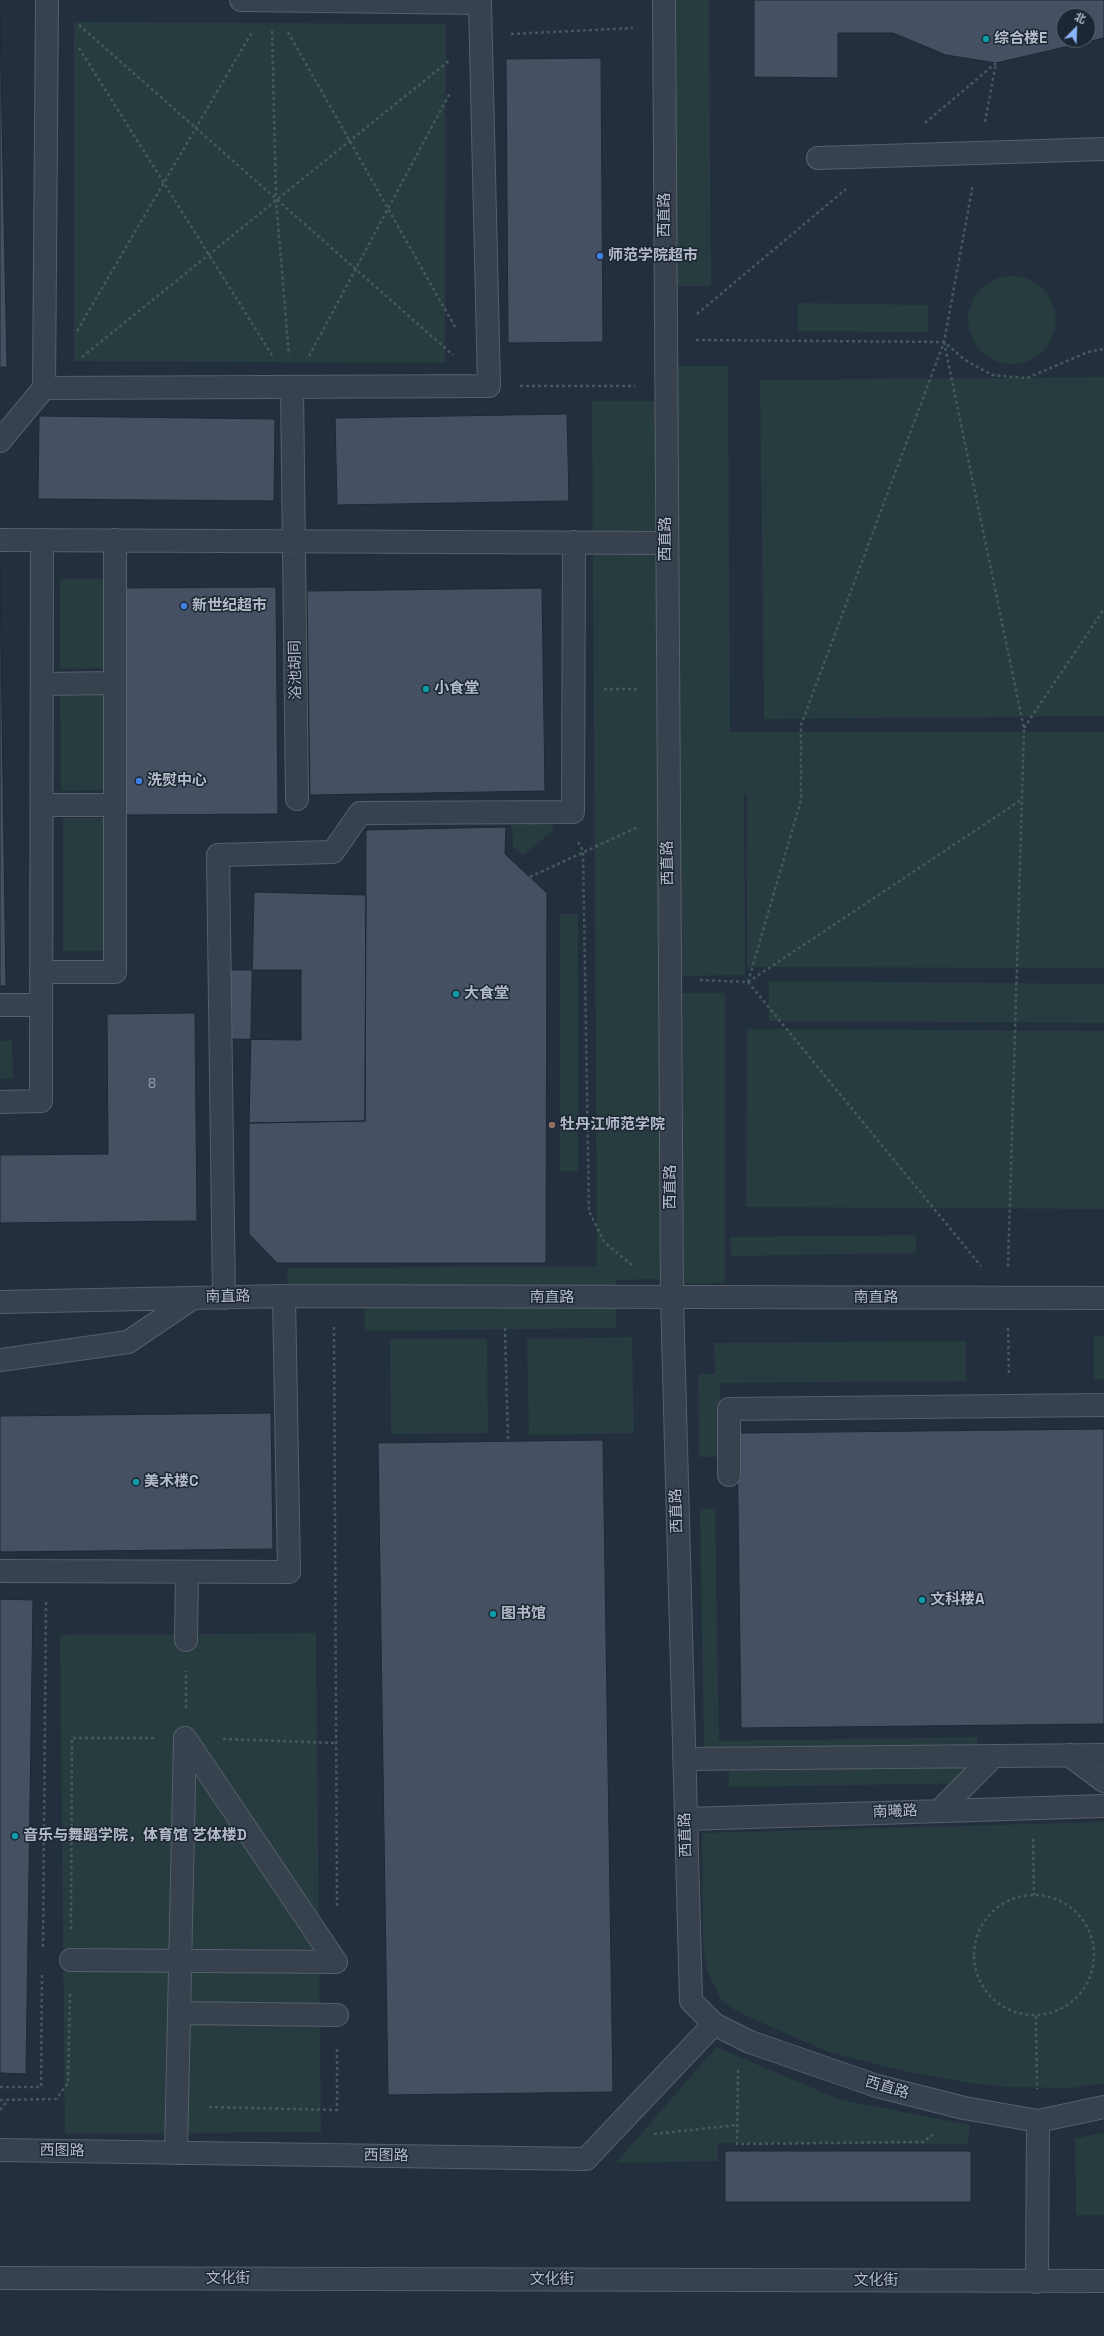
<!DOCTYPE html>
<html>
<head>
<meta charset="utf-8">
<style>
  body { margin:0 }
  #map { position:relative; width:1104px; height:2336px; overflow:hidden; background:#242f3e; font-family:"Space Grotesk","Noto Sans SC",sans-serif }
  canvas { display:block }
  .north { position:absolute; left:1056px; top:8px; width:40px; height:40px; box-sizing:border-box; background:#1d2633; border:1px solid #59626f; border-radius:50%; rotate:23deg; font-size:11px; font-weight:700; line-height:16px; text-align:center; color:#b4bcc9 }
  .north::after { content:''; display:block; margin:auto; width:14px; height:18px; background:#8ab4f8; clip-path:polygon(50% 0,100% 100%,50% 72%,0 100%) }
</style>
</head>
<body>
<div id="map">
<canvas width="1104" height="2336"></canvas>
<div class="north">北</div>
</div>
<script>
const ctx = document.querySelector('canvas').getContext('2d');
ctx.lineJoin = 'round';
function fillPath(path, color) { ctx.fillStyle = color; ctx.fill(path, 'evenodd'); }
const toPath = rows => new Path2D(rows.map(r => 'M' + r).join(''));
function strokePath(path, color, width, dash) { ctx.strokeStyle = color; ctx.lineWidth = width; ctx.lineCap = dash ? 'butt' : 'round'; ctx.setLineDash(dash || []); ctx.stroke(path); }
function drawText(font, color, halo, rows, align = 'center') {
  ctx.font = font + ' "Space Grotesk","Noto Sans SC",sans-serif'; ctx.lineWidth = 3; ctx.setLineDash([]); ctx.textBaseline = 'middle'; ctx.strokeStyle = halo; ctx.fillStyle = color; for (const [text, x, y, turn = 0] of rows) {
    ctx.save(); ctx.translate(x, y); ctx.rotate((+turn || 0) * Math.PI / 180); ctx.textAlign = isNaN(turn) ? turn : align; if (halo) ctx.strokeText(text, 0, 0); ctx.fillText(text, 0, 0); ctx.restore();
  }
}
const green = toPath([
  [675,0,709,0,711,286,677,286],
  [74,22,446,24,445,363,74,361],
  '968 320a44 44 0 1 1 88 0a44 44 0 1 1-88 0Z',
  [798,303,928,305,928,332,798,331],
  [669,366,728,366,730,732,1104,732,1104,968,747,967,747,795,744,795,745,975,672,976],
  [1104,377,1104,716,764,719,760,380],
  [592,401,655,401,660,1279,616,1280,616,1328,365,1331,364,1287,288,1288,287,1268,597,1266],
  [60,579,107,579,107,668,60,669],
  [60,691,106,691,107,790,61,791],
  [63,818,107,818,107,951,63,951],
  [551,823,554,830,523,855,513,847,512,825],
  [560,914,578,914,578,1171,560,1171],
  [769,981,1104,984,1104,1023,769,1021],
  [681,993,725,993,725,1283,681,1283],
  [747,1029,1104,1031,1104,1209,746,1207],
  [12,1040,13,1078,0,1079,0,1041],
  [916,1235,916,1253,731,1256,730,1237],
  [1094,1336,1104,1336,1104,1379,1094,1379],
  [632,1337,634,1433,529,1435,527,1339],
  [390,1339,487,1339,488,1433,391,1434],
  [966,1341,966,1381,720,1383,721,1457,699,1457,698,1374,715,1374,714,1343],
  [700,1509,715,1509,719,1741,977,1737,978,1748,704,1751],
  [316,1633,321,2132,65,2134,60,1635],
  [976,1766,976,1783,729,1787,729,1771],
  [1104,1822,1104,2083,1072,2088,1007,2087,970,2083,904,2071,828,2052,738,2012,721,2000,707,1970,703,1946,702,1833],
  [716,2047,841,2100,970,2125,968,2144,718,2143,718,2161,616,2163],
  [1104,2132,1104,2215,1076,2215,1075,2139]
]);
const building = toPath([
  [754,0,1104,0,1104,38,996,63,946,55,893,33,838,33,838,78,754,77,754,0],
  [1064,16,1088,16,1088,40,1064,40,1064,16],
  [0,15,7,367,0,367,0,15],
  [601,58,603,342,508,343,506,59,601,58],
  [567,414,569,501,337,505,335,418,567,414],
  [39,416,275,419,274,501,38,499,39,416],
  [0,571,6,986,0,986,0,571],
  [276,587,278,814,125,815,123,588,276,587],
  [542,588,545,791,310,795,307,591,542,588],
  [506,827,505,854,547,893,546,1263,277,1263,249,1234,249,1123,365,1121,366,830,506,827],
  [254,892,366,895,365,1121,249,1123,254,892],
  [225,970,301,970,301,1040,225,1039,225,970],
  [195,1013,197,1221,0,1223,0,1155,108,1154,107,1014,195,1013],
  [271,1413,273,1549,0,1552,0,1416,271,1413],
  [1104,1429,1104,1724,741,1728,737,1433,1104,1429],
  [603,1440,613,2092,388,2095,378,1443,603,1440],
  [0,1599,33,1600,26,2074,0,2073,0,1599],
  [725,2151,971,2151,971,2202,725,2202,725,2151]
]);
const path = toPath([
  [79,25,453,355],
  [272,31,276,199,289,355],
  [288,32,455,327],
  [511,34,633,28],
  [79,48,272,355],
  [985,122,996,63],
  [925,123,996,63],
  [697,314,846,189],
  [77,331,252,32],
  [696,340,944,342,965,360,992,375,1027,378,1088,352,1104,349],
  [944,342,1024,729,1008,1267],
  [309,356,450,93],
  [82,357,450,60],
  [520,386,635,386],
  [604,689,637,689],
  [1024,728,1104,609],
  [578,842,583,851,589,1211,604,1242,632,1265],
  [530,877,638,827],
  [700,980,748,982,1021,800],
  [748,982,801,800,801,725,944,342,973,184],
  [748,982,981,1266],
  [334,1327,337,1906],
  [505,1328,508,1442],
  [1008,1328,1009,1375],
  [186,1708,186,1671],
  [223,1739,335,1743],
  [1033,1839,1034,1895],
  '974 1955a60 60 0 1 1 120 0a60 60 0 1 1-120 0Z',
  [71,1929,72,1738,154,1738],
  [43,1947,46,1602],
  [1036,2016,1037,2089],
  [738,2070,737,2144,923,2142,935,2133],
  [0,2087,41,2087,42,1972],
  [0,2100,56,2099,68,2083,70,1992],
  [209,2107,337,2110,337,2046],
  [0,2110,8,2100],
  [654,2134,737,2125]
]);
const minor = toPath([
  [664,0,672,1298,691,2001,714,2024,750,2042,877,2086,964,2108,1038,2121],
  [818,158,1104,149],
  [44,388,47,0],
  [292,388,297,799],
  [0,441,44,388,489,386,480,3,241,0],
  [0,540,666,543],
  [42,684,115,683],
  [42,805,115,805],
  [41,972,115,972,115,540],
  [0,1005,41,1005],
  [0,1102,41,1101,42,540],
  [224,1298,218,855,333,852,360,813,573,812,574,542],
  [0,1302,284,1296,1104,1298],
  [0,1360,128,1342,193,1298],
  [729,1475,729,1409,1104,1405],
  [0,1571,289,1572,284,1296],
  [186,1640,187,1572],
  [185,1738,336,1962],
  [1069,1755,1104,1781],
  [684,1759,1104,1755],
  [939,1811,994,1756],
  [686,1819,1104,1806],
  [71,1960,336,1962],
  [179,2013,337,2015],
  [0,2150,586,2159,714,2024],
  [176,2153,185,1738],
  [0,2278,1104,2281],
  [1037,2282,1038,2121,1104,2107]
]);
const markers = [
  [986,39,4,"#0f9aa8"],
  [600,256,4,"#3f7fe0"],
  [184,606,4,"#3f7fe0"],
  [426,689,4,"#0f9aa8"],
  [139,781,4,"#3f7fe0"],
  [456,994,4,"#0f9aa8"],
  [552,1125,4,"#8d6e63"],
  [136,1482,4,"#0f9aa8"],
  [922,1600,4,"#0f9aa8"],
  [493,1614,4,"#0f9aa8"],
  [15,1836,4,"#0f9aa8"]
];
const numberNames = [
  ["8",152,1084]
];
const poiNames = [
  ["综合楼E",994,39],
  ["师范学院超市",608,256],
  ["新世纪超市",192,606],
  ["小食堂",434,689],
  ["洗熨中心",147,781],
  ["大食堂",464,994],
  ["牡丹江师范学院",560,1125],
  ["美术楼C",144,1482],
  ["文科楼A",930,1600],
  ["图书馆",501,1614],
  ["音乐与舞蹈学院，体育馆 艺体楼D",23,1836]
];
const streetNames = [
  ["西直路",665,215,-90],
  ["西直路",666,539,-90],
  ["浴池胡同",296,670,-91],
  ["西直路",668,863,-91],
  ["西直路",671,1187,-90],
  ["南直路",228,1297,-1],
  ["南直路",552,1298],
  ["南直路",876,1298],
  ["西直路",677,1511,-92],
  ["南曦路",895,1812,-2],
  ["西直路",686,1835,-92],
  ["西直路",887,2088,16],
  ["西图路",62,2151,1],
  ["西图路",386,2156,1],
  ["文化街",228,2279],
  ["文化街",552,2280],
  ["文化街",876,2281]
];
fillPath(green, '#263c3f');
fillPath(building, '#455162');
strokePath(building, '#1f2835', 1);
strokePath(minor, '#565f6c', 24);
strokePath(path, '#44595c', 2.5, [3, 3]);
strokePath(minor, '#38414e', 22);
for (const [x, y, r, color] of markers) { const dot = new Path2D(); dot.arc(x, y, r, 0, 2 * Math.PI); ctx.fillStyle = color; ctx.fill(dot); strokePath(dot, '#1d2633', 1.5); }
drawText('13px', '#98a1af', null, numberNames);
drawText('bold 15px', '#b4bcc9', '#1d2633', poiNames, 'left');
drawText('15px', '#b4bcc9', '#1d2633', streetNames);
</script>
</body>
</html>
